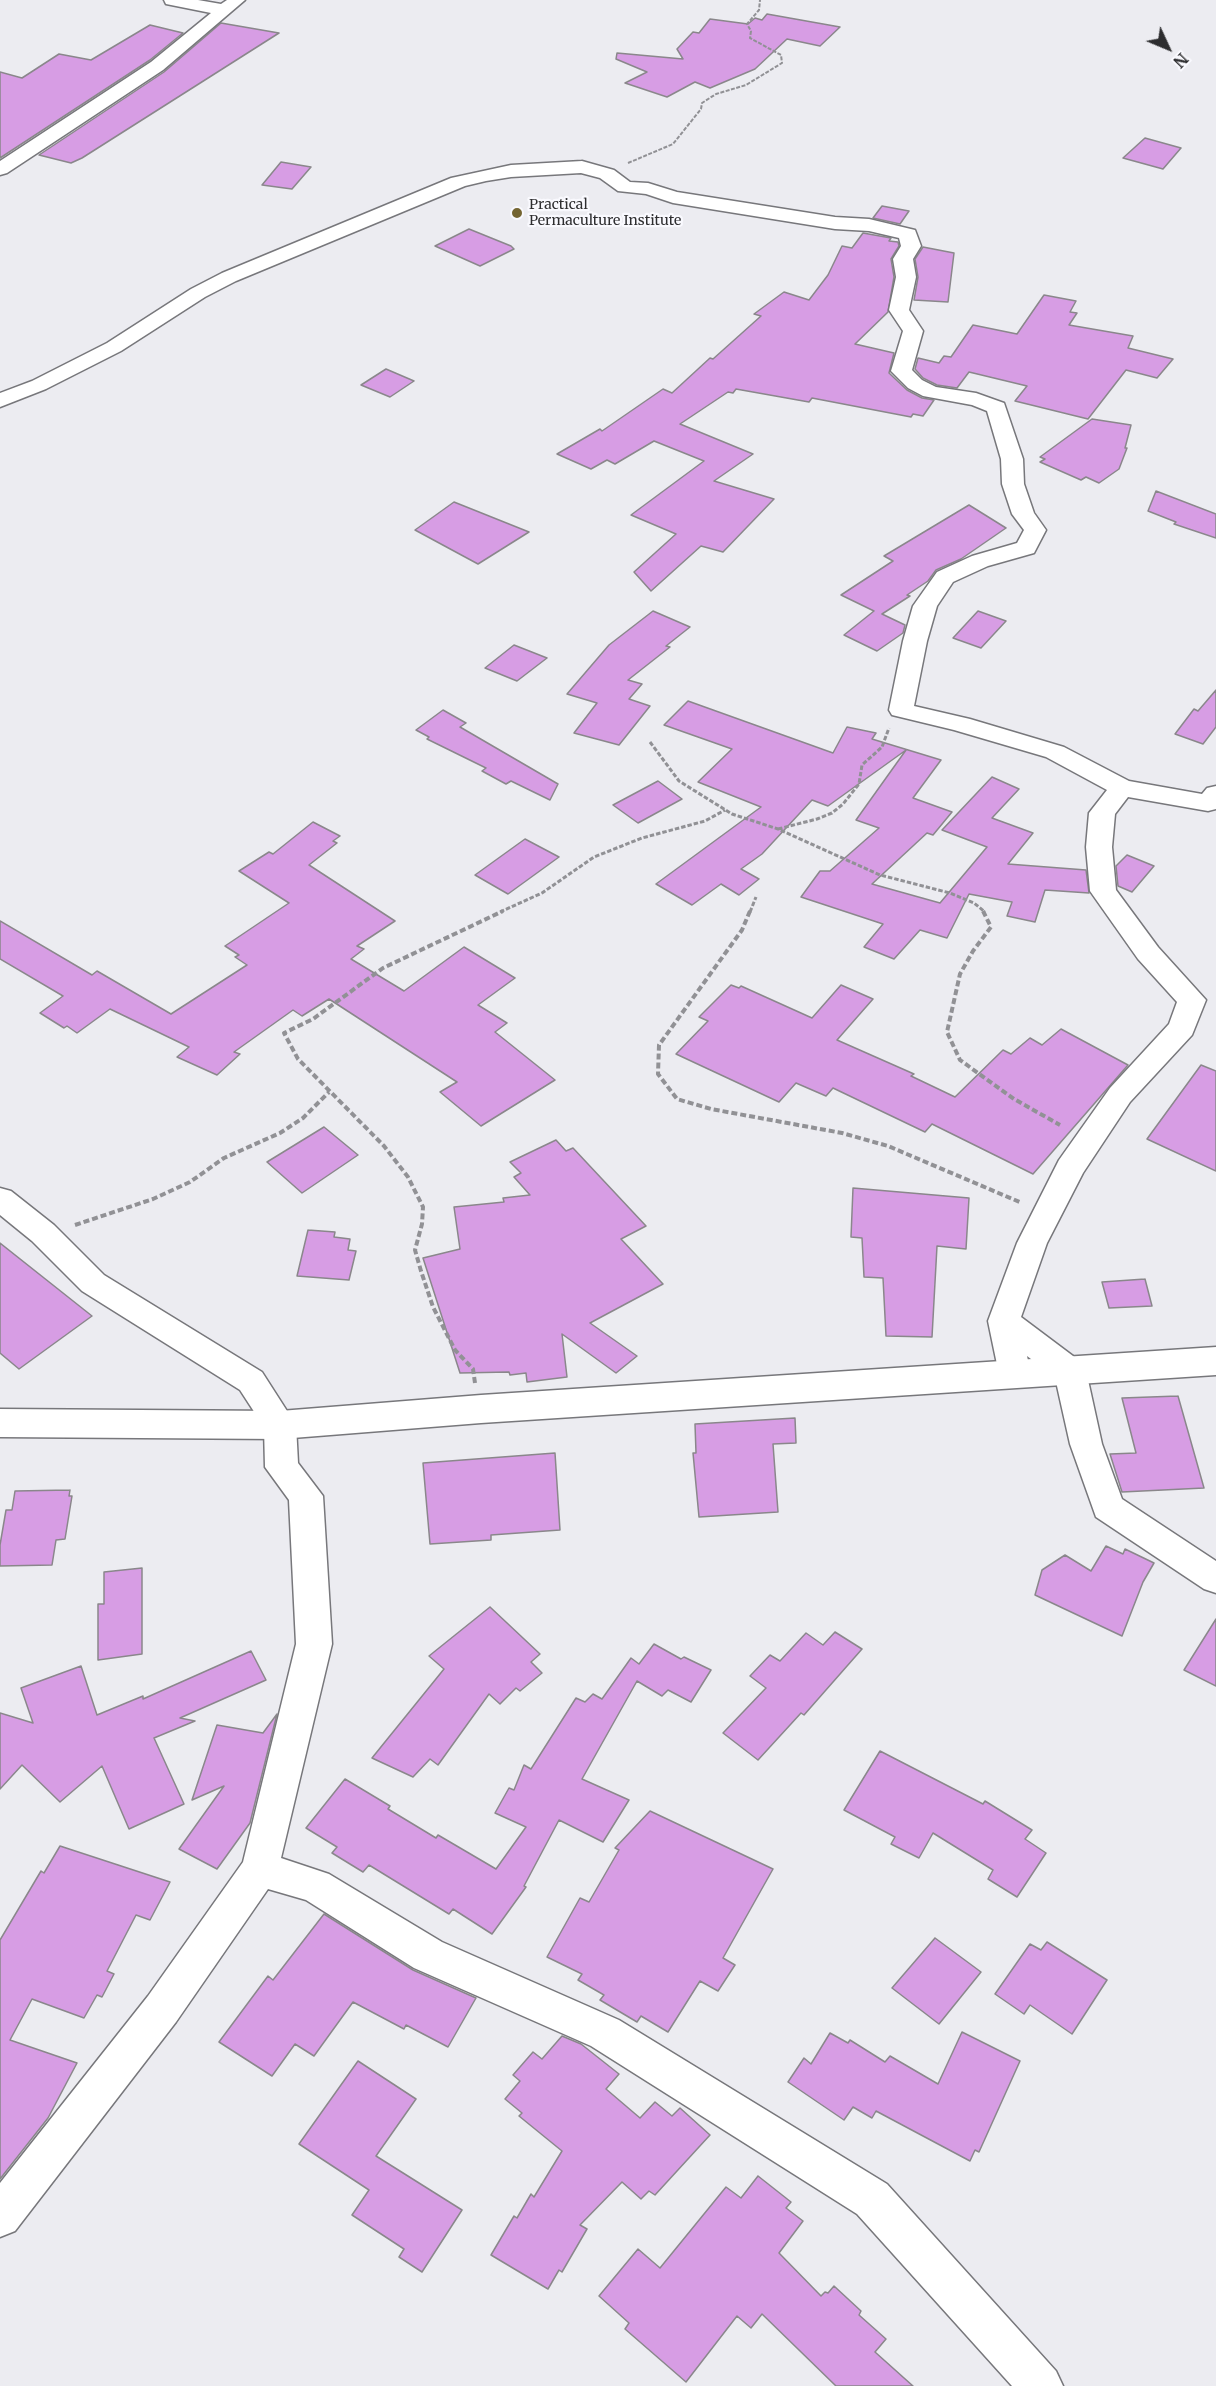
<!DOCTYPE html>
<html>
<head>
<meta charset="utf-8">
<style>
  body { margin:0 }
  #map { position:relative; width:1216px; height:2386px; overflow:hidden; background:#ececf1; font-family:Merriweather,serif }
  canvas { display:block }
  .north { position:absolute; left:1138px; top:18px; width:60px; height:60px; -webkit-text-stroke:4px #f9f9fe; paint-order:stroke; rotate:134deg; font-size:16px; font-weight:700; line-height:24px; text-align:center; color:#2d2d2f }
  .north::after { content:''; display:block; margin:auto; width:21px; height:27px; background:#2d2d2f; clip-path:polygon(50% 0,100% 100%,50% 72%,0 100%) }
</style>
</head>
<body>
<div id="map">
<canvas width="1216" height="2386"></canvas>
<div class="north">N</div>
</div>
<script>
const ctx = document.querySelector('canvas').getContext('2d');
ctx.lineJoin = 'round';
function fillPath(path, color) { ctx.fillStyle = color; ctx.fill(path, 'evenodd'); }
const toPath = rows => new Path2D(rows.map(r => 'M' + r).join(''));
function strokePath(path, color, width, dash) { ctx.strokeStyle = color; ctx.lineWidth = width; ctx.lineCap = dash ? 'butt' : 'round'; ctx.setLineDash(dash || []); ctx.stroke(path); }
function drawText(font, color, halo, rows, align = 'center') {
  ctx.font = font + ' Merriweather,serif'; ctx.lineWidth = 4.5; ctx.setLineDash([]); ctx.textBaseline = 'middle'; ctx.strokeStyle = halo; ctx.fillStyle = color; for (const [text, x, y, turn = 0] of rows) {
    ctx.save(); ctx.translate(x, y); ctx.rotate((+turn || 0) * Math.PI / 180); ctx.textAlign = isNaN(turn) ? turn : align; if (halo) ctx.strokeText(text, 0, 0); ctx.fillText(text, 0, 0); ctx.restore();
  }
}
const building = toPath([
  [767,14,840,27,820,46,787,39,755,69,710,88,695,82,667,97,625,83,647,72,616,59,617,53,683,59,677,49,693,32,699,33,710,19,748,24,755,18,762,20,767,14],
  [221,23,279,33,82,158,71,163,39,155,164,72,221,23],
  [150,25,183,33,150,60,0,158,0,72,22,78,59,54,91,60,150,25],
  [1145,138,1181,148,1163,169,1123,158,1145,138],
  [281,162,311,167,292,189,262,185,281,162],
  [882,206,909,211,900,224,873,218,882,206],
  [469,229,511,246,514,249,480,266,435,246,469,229],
  [863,233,891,238,889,241,898,242,899,246,891,259,894,277,888,312,855,344,894,353,889,373,907,390,922,398,934,400,923,416,913,414,911,417,812,398,809,402,736,389,733,393,728,392,680,424,753,454,714,481,774,499,723,552,701,546,651,591,634,572,676,534,631,515,704,461,654,441,615,464,607,460,591,469,557,454,600,429,602,431,663,389,672,393,710,358,713,359,761,316,754,314,784,292,809,300,828,275,842,246,852,248,863,233],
  [923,247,954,253,948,302,914,300,918,277,915,259,923,247],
  [1044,295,1076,301,1070,312,1077,313,1069,325,1133,336,1128,348,1173,359,1157,378,1126,370,1088,419,1015,401,1027,386,969,372,957,388,937,385,923,378,915,369,918,358,939,363,944,356,951,357,973,325,1017,334,1044,295],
  [386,369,414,381,390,397,361,385,386,369],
  [1092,419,1131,425,1125,448,1127,448,1119,469,1099,483,1086,477,1081,480,1040,462,1045,459,1040,457,1092,419],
  [1156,491,1216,514,1216,538,1174,524,1176,522,1148,511,1156,491],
  [454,502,529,532,478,564,415,530,454,502],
  [969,505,1006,528,961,559,936,570,928,581,907,595,910,596,882,614,905,625,903,633,877,651,844,635,874,611,841,595,893,561,884,556,969,505],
  [653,611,690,627,666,646,670,647,628,680,642,684,629,699,650,706,619,745,574,733,597,703,567,694,609,645,653,611],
  [978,611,1006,621,981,648,953,638,978,611],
  [514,645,547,658,517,681,485,668,514,645],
  [1216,690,1216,727,1203,744,1175,734,1194,709,1198,711,1216,690],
  [688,701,833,753,847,727,876,733,872,739,941,760,913,798,952,812,933,835,927,833,872,884,940,903,987,847,942,830,992,777,1019,789,992,818,1033,833,1008,864,1086,870,1089,893,1045,890,1035,922,1007,916,1012,902,969,894,947,938,920,930,894,959,864,947,883,924,801,897,820,871,830,871,879,828,856,820,906,750,828,806,812,800,762,854,741,869,759,879,739,895,721,884,692,905,656,884,761,807,698,782,732,749,664,725,688,701],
  [443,710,466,723,460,727,558,784,550,800,511,781,506,784,482,771,486,768,427,739,429,737,416,730,443,710],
  [658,781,682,799,638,823,613,805,658,781],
  [313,822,340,836,333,841,337,843,309,865,395,921,357,946,364,949,351,959,404,991,464,947,515,978,478,1005,507,1023,495,1032,555,1080,481,1126,440,1092,457,1082,329,999,302,1016,293,1010,234,1052,240,1054,217,1075,177,1057,189,1047,110,1009,77,1033,67,1026,64,1028,40,1013,63,996,0,959,0,921,92,975,97,971,171,1014,247,965,235,957,239,955,225,946,289,903,239,871,269,852,273,854,313,822],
  [525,839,559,857,508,894,475,875,525,839],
  [1127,855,1154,866,1132,892,1118,886,1116,866,1127,855],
  [731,985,739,988,741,986,812,1018,841,985,873,999,837,1040,914,1074,911,1076,955,1097,1003,1050,1011,1054,1030,1038,1042,1045,1061,1029,1128,1065,1033,1174,932,1124,925,1132,833,1088,826,1096,796,1083,779,1102,676,1054,708,1021,699,1017,731,985],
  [1201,1065,1216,1071,1216,1171,1147,1139,1201,1065],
  [324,1127,358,1155,302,1193,267,1162,324,1127],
  [556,1140,566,1151,573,1148,646,1226,621,1239,663,1284,590,1323,637,1356,616,1373,562,1334,567,1377,527,1382,526,1373,510,1375,509,1372,460,1373,423,1258,460,1249,454,1207,504,1202,503,1198,530,1195,514,1177,521,1173,510,1162,556,1140],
  [853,1188,969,1198,966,1249,937,1246,932,1337,886,1336,883,1278,864,1277,862,1238,851,1237,853,1188],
  [308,1230,335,1232,334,1237,350,1239,348,1250,356,1251,349,1280,297,1276,308,1230],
  [0,1243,92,1316,19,1369,0,1353,0,1243],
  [1145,1279,1152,1306,1109,1308,1102,1282,1145,1279],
  [1178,1396,1204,1488,1122,1492,1110,1454,1136,1453,1122,1398,1178,1396],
  [795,1418,796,1443,773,1444,778,1512,699,1517,693,1453,696,1453,695,1424,795,1418],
  [555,1453,560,1530,491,1535,491,1540,430,1544,423,1463,555,1453],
  [70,1490,69,1496,72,1496,65,1539,56,1540,52,1565,0,1566,0,1545,6,1510,12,1510,15,1491,70,1490],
  [1106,1546,1123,1554,1125,1549,1154,1563,1143,1582,1122,1636,1035,1595,1042,1570,1065,1555,1091,1571,1106,1546],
  [142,1568,142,1654,98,1660,98,1604,104,1604,104,1572,142,1568],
  [490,1607,540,1654,531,1662,542,1673,520,1691,516,1688,500,1704,489,1694,438,1765,430,1759,413,1777,372,1758,444,1669,429,1656,490,1607],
  [1216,1619,1216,1686,1184,1670,1216,1619],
  [835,1632,862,1649,804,1715,801,1713,758,1760,723,1733,766,1688,750,1676,770,1655,780,1661,806,1633,823,1645,835,1632],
  [654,1644,681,1659,684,1657,711,1670,691,1702,668,1690,662,1696,637,1681,582,1779,629,1800,603,1842,559,1820,524,1886,526,1887,492,1934,453,1909,449,1914,369,1865,363,1872,332,1853,337,1847,306,1828,345,1779,390,1806,388,1809,436,1838,438,1835,496,1869,526,1827,495,1813,509,1788,514,1790,524,1765,531,1769,576,1698,585,1702,593,1694,602,1699,631,1658,639,1664,654,1644],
  [251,1651,266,1680,180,1718,195,1721,154,1738,184,1804,129,1829,102,1766,60,1802,22,1765,0,1789,0,1713,33,1723,21,1688,81,1666,97,1715,143,1696,143,1699,251,1651],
  [277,1714,250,1823,217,1869,179,1849,224,1786,192,1800,217,1725,263,1733,277,1714],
  [880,1751,983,1804,985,1801,1032,1830,1025,1839,1046,1853,1017,1897,988,1879,993,1870,933,1833,919,1858,891,1844,895,1837,844,1810,880,1751],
  [650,1811,773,1869,723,1958,735,1965,718,1991,700,1981,668,2032,641,2016,637,2022,600,2000,604,1995,578,1980,582,1974,547,1957,580,1898,589,1902,619,1850,615,1848,650,1811],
  [60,1846,170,1882,150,1920,136,1915,107,1971,114,1974,102,1997,97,1995,84,2018,32,1999,10,2040,77,2063,48,2118,0,2179,0,1940,41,1871,44,1873,60,1846],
  [324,1914,413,1970,476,1998,448,2047,406,2025,404,2029,353,2002,314,2056,295,2044,272,2076,219,2042,268,1976,273,1980,324,1914],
  [935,1938,981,1972,939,2024,892,1988,935,1938],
  [1047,1942,1107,1980,1072,2034,1030,2005,1024,2014,995,1994,1030,1944,1041,1950,1047,1942],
  [962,2032,1020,2061,979,2152,975,2150,970,2161,876,2111,872,2118,853,2107,844,2120,788,2082,804,2058,811,2064,830,2033,848,2043,850,2040,885,2062,890,2056,938,2084,962,2032],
  [562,2036,581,2044,619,2074,606,2089,640,2118,655,2102,672,2116,680,2108,710,2135,655,2195,649,2191,641,2199,622,2182,580,2225,587,2229,562,2272,559,2270,548,2289,491,2255,514,2216,517,2218,531,2194,534,2197,562,2151,519,2116,522,2113,505,2099,520,2081,513,2075,533,2052,542,2059,562,2036],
  [358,2061,416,2099,376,2156,462,2210,422,2272,399,2257,404,2249,352,2215,369,2190,299,2144,358,2061],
  [758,2176,791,2202,786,2208,803,2221,779,2253,821,2296,825,2292,828,2293,834,2286,861,2311,859,2315,886,2339,875,2352,913,2386,836,2386,762,2314,751,2328,737,2316,686,2382,625,2329,629,2323,599,2296,638,2249,660,2268,726,2187,741,2198,758,2176]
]);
const pathFar2 = toPath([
  [628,163,673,144,701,109,702,103,716,94,746,85,782,63,781,55,750,38,751,31,747,24,759,10,760,0]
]);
const pathFar1 = toPath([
  [650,742,679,781,732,814,778,829,880,875,950,893,974,903,985,912],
  [778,829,817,819,832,813,843,804,859,784,862,765,882,747,889,728],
  [500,912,542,893,594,857,642,838,705,821,725,810],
  [750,912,756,897]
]);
const path = toPath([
  [750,911,742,930,659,1045,658,1074,677,1099,711,1109,842,1133,888,1146,1022,1203],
  [983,911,991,927,973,951,960,974,947,1032,960,1060,1014,1099,1060,1125],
  [75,1225,153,1199,190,1182,224,1158,280,1133,303,1118,329,1092],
  [475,1383,473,1369,455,1350,433,1307,421,1271,415,1250,422,1224,423,1207,408,1177,384,1146,298,1059,284,1033,313,1019,383,968,503,911]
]);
const minor = toPath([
  [164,0,198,0,221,4,227,0,245,0,163,70,7,173,0,175,0,161,151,62,211,13,166,4,164,0],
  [582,161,614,170,630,182,648,183,677,192,835,217,869,219,915,230,921,246,913,259,916,277,909,310,923,331,912,370,922,380,936,387,976,393,1004,403,1023,459,1024,484,1034,513,1046,530,1034,553,988,566,953,582,937,606,927,641,914,706,970,719,1064,747,1129,781,1202,794,1207,788,1216,786,1216,809,1208,811,1128,797,1115,814,1112,847,1116,890,1158,947,1206,1000,1192,1035,1130,1102,1083,1173,1047,1243,1021,1317,1081,1362,1086,1371,1102,1444,1122,1499,1216,1561,1216,1593,1204,1589,1096,1517,1070,1444,1055,1377,1027,1356,1031,1374,1026,1383,1015,1387,1004,1383,999,1374,988,1321,1017,1243,1059,1160,1110,1088,1169,1024,1177,1002,1138,959,1090,891,1086,847,1089,813,1107,790,1046,757,954,730,892,715,889,710,903,641,913,606,937,572,972,556,1017,543,1024,530,1012,514,1002,484,1001,459,987,411,972,405,923,396,908,388,891,371,903,331,889,310,896,277,893,259,901,246,899,238,869,231,835,229,673,203,646,194,618,191,600,178,581,173,511,177,486,181,465,186,236,281,205,297,121,351,46,389,0,407,0,393,32,381,107,343,191,289,222,273,451,178,511,165,582,161],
  [0,1188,11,1191,54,1225,104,1275,262,1372,296,1425,298,1463,323,1496,332,1644,281,1858,329,1874,442,1942,619,2020,887,2184,1056,2371,1063,2386,1012,2386,857,2214,591,2046,414,1968,306,1900,268,1889,176,2022,15,2231,0,2237,0,2183,148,1996,243,1862,296,1644,289,1500,265,1467,264,1427,240,1390,82,1291,32,1241,0,1215,0,1188]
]);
const major = toPath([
  [1216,1347,1216,1375,481,1423,280,1439,0,1437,0,1409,280,1411,481,1395,1216,1347]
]);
const markers = [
  [517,213,6,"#746532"]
];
const farPoinames = [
  ["Practical",529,205],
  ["Permaculture Institute",529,221]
];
fillPath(building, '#d79de4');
strokePath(building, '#8a878b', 1.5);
strokePath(minor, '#77777b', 3);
strokePath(major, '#77777b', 3);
strokePath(pathFar2, '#919195', 2, [4, 1.5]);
strokePath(pathFar1, '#919195', 3, [4.5, 2]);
strokePath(path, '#919195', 4, [6, 3]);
fillPath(minor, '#fff');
fillPath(major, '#fff');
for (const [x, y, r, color] of markers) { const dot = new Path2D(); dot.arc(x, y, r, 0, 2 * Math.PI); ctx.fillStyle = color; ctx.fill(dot); strokePath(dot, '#f9f9fe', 2); }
drawText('14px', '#2d2d2f', '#f9f9fe', farPoinames, 'left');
</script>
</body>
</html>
